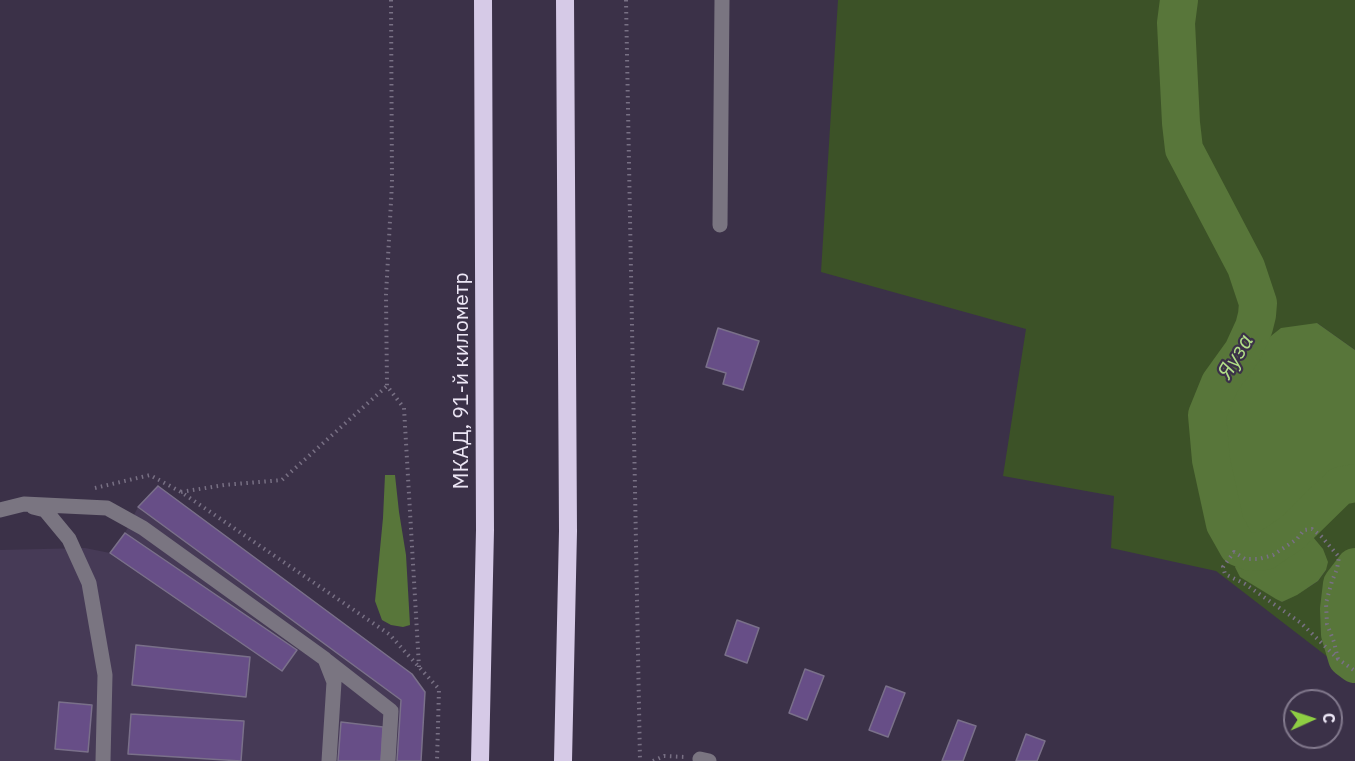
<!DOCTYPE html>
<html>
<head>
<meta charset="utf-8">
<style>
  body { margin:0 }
  #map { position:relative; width:1355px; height:761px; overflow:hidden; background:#3b3148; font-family:"IBM Plex Sans",sans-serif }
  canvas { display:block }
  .north { position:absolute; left:1283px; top:689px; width:60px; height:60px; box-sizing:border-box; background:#3b3148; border:2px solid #82798d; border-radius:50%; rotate:87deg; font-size:16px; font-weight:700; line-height:24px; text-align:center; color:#ece6f5 }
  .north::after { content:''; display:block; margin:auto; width:21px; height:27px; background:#8ece43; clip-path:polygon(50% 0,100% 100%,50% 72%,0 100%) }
</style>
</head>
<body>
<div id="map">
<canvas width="1355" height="761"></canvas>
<div class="north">С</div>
</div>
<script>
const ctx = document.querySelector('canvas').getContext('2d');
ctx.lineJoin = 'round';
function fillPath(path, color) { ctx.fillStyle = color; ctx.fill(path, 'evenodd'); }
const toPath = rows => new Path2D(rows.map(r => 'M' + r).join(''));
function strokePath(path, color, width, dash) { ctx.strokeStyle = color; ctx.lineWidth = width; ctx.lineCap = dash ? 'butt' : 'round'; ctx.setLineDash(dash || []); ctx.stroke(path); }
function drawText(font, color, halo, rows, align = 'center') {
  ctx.font = font + ' "IBM Plex Sans",sans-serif'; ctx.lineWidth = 4.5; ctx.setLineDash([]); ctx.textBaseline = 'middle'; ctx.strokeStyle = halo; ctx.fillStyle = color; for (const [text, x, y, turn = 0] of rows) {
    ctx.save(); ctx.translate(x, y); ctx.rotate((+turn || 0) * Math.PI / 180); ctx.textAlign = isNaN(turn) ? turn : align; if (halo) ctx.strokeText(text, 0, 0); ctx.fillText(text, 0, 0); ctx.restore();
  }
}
const built = toPath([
  [158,486,412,674,425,692,421,761,0,761,0,550,85,548,110,553,125,533,138,507]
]);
const green = toPath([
  [838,0,1355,0,1355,350,1317,323,1286,526,1309,500,1335,476,1355,472,1355,584,1352,588,1353,654,1355,655,1355,678,1216,571,1111,548,1114,496,1003,476,1026,329,821,272],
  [1295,550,1326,570,1318,581,1309,587,1282,602,1241,577,1238,562,1264,564,1283,557]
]);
const forest = toPath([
  [1317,323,1355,350,1355,472,1335,476,1309,500,1286,526,1261,538,1245,541,1232,510,1221,468,1217,419,1257,347,1281,328],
  [385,475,395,475,399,512,406,555,410,625,403,627,391,625,382,620,375,601,383,518],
  [1305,536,1313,537,1323,549,1328,562,1326,570,1318,581,1297,595,1282,602,1276,599,1240,577,1235,567,1238,562,1264,564,1283,557,1295,550],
  [1355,584,1355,655,1353,654,1348,622,1352,588]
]);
const river = toPath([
  [1179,0,1176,23,1181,123,1184,149,1246,267,1258,303,1257,315,1254,327,1243,351,1220,383,1207,415,1211,460,1225,524,1238,547,1250,552,1265,551,1293,532,1340,486,1355,483],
  [1355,567,1342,584,1339,609,1340,634,1347,658,1355,664]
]);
const building = toPath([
  [718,328,759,341,743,390,723,384,726,373,706,367,718,328],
  [158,486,412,674,425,692,421,761,397,761,401,700,138,507,158,486],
  [125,533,297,650,282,671,110,553,125,533],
  [737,620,759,628,747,663,725,655,737,620],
  [136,645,250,657,246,697,132,685,136,645],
  [805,669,824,676,807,720,789,713,805,669],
  [886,686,905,693,888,737,869,730,886,686],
  [59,702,92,705,88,752,55,749,59,702],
  [131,714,244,721,241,761,128,754,131,714],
  [958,720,976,726,963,761,942,761,958,720],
  [341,722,383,727,381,761,338,761,341,722],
  [1026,734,1045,741,1037,761,1016,761,1026,734]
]);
const path = toPath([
  [391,0,392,183,386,295,387,386,404,408,419,667],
  [626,0,640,761],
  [95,488,150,475,181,492,389,634,439,689,437,761],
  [181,492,224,485,282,480,387,386],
  [1338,659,1334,642,1327,624,1326,603,1332,581,1337,569,1339,557,1321,536,1312,529,1304,530,1297,539,1273,555,1259,559,1245,559,1234,552,1223,567,1225,574,1245,584,1301,623,1338,659,1355,671],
  [653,761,664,756,685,757]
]);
const minor = toPath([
  [720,225,722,0],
  [33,507,45,510,69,539,89,583,105,675,103,761],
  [0,510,24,504,107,508,143,528,325,659,334,682,329,761],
  [327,661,391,711,388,761],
  [700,759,709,761]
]);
const highway = toPath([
  [480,761,485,530,483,0],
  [563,761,568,531,565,0]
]);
const streetNames = [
  ["МКАД, 91-й километр",462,381,-90]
];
const waterNames = [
  ["Яуза",1236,357,-59]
];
fillPath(built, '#463a56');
fillPath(green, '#3c5227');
fillPath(forest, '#58763a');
strokePath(river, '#58763a', 38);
fillPath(building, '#674e87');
strokePath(building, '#7a708a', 1.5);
strokePath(path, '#787084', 4, [1.5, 4.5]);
strokePath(minor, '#7a7581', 15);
strokePath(highway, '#d6cae7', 18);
drawText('21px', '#ece6f5', '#3b3148', streetNames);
drawText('italic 22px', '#b2df88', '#3b3148', waterNames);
</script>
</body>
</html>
